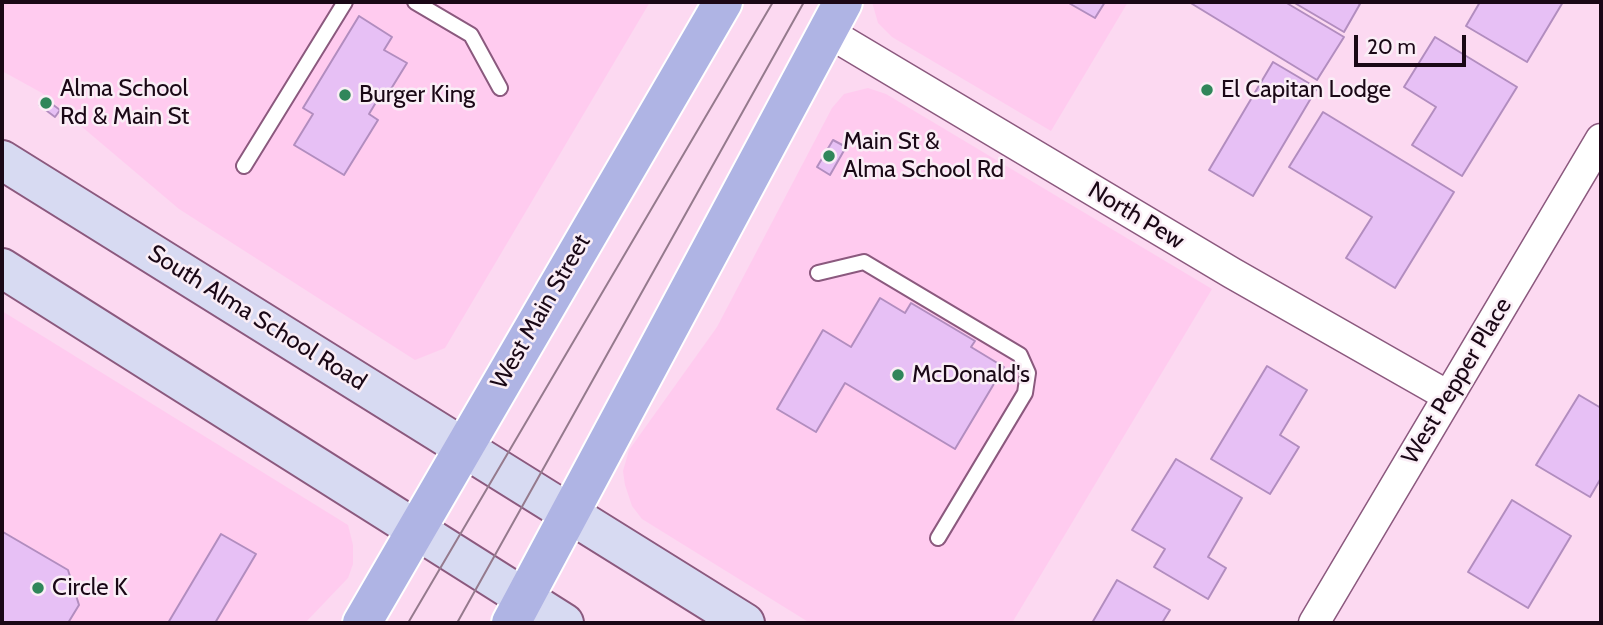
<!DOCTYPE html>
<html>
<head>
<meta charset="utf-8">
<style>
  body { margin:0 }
  #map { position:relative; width:1603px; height:625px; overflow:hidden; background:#fcd9f1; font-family:Cabin,sans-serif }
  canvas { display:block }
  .frame { position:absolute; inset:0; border:4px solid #1a0816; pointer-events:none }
  .scale { position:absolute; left:1354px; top:35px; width:112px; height:32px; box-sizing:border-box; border:4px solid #1a0816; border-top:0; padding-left:9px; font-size:21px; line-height:24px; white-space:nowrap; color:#1a0816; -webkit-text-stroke:5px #faeef6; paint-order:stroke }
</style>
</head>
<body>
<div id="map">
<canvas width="1603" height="625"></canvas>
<div class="frame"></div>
<div class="scale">20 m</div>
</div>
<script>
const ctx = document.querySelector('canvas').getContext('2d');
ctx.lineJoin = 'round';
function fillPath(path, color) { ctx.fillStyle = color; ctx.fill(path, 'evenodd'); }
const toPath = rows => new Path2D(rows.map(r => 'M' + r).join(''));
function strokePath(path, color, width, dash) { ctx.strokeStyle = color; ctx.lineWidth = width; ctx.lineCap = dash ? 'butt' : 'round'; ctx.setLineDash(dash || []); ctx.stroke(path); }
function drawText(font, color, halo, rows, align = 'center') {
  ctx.font = font + ' Cabin,sans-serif'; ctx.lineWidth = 5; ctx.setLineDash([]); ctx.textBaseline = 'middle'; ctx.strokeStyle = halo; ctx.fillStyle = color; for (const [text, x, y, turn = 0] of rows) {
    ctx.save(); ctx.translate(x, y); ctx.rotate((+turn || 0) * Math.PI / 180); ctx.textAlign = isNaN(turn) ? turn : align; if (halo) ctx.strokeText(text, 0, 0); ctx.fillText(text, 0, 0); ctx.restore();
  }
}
const built = toPath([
  [2,2,650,2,445,348,415,360,179,209,42,93,2,71],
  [872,2,1128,2,1051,131,892,37,878,23],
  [868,88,886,94,1212,289,1012,623,810,623,642,519,632,506,625,485,623,471,629,450,717,327,832,108,844,94],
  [2,311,348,525,353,545,353,564,348,578,305,623,2,623]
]);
const building = toPath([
  [1067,2,1105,2,1095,18,1067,2],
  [1189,2,1285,2,1344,37,1317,80,1189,2],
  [1293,2,1356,2,1360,4,1344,32,1293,2],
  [1480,2,1563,2,1527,62,1466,26,1480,2],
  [359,16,392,37,384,50,407,63,386,97,381,94,369,114,378,120,344,175,294,145,313,114,303,108,359,16],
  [1435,37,1517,87,1462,176,1412,145,1436,107,1404,87,1435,37],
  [1273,62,1317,88,1253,196,1209,170,1273,62],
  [44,98,60,110,55,117,39,105,44,98],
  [1323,112,1454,192,1395,288,1346,258,1372,217,1289,167,1323,112],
  [833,140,846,147,830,175,817,167,833,140],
  [880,298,905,313,911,303,975,341,971,347,1004,367,955,449,845,383,816,432,777,409,823,330,851,347,880,298],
  [1267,366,1307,390,1280,435,1299,447,1270,494,1211,459,1267,366],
  [1579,395,1601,408,1601,478,1590,497,1536,465,1579,395],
  [1176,459,1242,498,1208,557,1226,568,1208,599,1154,567,1165,549,1132,530,1176,459],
  [1512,500,1571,536,1528,608,1468,572,1512,500],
  [3,532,68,570,79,605,68,623,2,623,3,532],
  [221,534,256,554,215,623,168,623,221,534],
  [1117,580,1170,610,1162,623,1092,623,1117,580]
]);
const service = toPath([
  [415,2,471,35,500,88],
  [244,166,345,2],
  [818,273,864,262,1020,355,1028,373,1025,393,938,538]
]);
const minor = toPath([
  [826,31,1232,273,1448,396],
  [1314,623,1601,139]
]);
const secondary = toPath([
  [2,160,745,623],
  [2,268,564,623]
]);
const primary = toPath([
  [362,623,723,2],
  [511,623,843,2]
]);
const tram = toPath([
  [408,623,773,2],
  [457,623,804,2]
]);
const markers = [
  [1207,90,7,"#30865a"],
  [345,95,7,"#30865a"],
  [46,103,7,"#30865a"],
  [829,156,7,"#30865a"],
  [898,375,7,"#30865a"],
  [38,588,7,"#30865a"]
];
const poiNames = [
  ["Alma School",60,89],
  ["Rd & Main St",60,117],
  ["El Capitan Lodge",1221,90],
  ["Burger King",359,95],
  ["Main St &",843,142],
  ["Alma School Rd",843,170],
  ["McDonald's",912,375],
  ["Circle K",52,588]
];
const streetNames = [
  ["North Pew",1136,216,31],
  ["West Main Street",541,312,-60],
  ["South Alma School Road",257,318,32],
  ["West Pepper Place",1457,381,-59]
];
fillPath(built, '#ffcbef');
fillPath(building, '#e7c0f5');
strokePath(building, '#b28dbf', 2);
strokePath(service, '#8b597e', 18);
strokePath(minor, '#8b597e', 33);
strokePath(secondary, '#8b597e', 42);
strokePath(primary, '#fff', 42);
strokePath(service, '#fff', 14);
strokePath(minor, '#fff', 30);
strokePath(secondary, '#d7daf2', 38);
strokePath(primary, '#afb4e4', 38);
strokePath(tram, '#957a8d', 2);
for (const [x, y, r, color] of markers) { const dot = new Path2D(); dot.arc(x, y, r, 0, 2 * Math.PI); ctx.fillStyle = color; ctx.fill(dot); strokePath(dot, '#faeef6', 2.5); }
drawText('24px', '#1a0816', '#faeef6', poiNames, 'left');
drawText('24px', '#1a0816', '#faeef6', streetNames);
</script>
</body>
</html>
